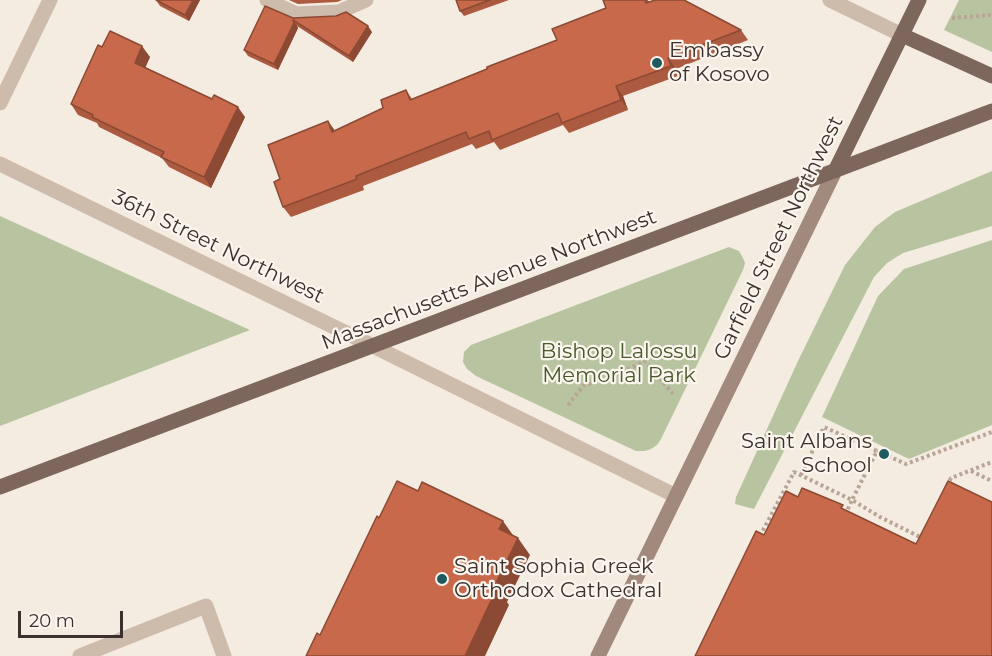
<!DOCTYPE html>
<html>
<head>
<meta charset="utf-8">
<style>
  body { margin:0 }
  #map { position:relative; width:992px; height:656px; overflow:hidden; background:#f4ebe1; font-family:Montserrat,sans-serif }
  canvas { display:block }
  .scale { position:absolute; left:18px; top:611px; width:105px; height:27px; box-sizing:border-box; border:3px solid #3b302b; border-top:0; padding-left:8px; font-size:18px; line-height:21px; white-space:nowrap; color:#3b302b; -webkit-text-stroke:4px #fbf5ee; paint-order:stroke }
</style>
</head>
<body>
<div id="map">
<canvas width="992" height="656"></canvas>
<div class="scale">20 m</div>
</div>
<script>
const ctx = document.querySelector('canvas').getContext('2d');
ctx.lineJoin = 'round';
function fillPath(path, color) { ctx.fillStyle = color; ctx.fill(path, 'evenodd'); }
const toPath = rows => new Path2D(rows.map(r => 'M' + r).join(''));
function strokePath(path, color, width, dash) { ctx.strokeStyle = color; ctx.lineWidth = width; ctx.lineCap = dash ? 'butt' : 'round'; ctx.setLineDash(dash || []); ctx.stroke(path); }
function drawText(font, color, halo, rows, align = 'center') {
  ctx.font = font + ' Montserrat,sans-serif'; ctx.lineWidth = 4.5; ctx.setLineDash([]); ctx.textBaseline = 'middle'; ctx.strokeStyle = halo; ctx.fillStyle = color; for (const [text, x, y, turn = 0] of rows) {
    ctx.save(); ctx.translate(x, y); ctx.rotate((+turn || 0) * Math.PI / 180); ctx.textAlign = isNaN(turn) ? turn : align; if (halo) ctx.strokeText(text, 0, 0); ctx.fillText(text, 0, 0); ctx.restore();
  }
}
const green = toPath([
  [959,0,992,0,992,52,944,30],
  [992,171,992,226,903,253,887,263,874,277,754,509,735,504,736,497,798,361,845,265,875,227,895,212],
  [0,216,250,330,0,426],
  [992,240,992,425,909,459,822,417,878,296,904,269],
  [729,247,739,251,743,258,745,263,743,270,661,439,657,445,651,449,645,451,636,451,476,376,467,369,463,362,464,352,471,345]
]);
const path = toPath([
  [952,18,992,15],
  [568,405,584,385,608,379,645,361,673,394],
  [877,451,906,464,992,432],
  [971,471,992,481],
  [801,475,824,427,877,451,852,500,880,517,924,539],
  [947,486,951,478,992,462],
  [760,536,794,472,852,500,846,513]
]);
const service = toPath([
  [267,0,296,14,339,12,366,0],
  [80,656,206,606,224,656]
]);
const minor = toPath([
  [830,0,902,35],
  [0,103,50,0],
  [0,164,373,346,676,496]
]);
const secondary = toPath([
  [598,656,835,171]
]);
const primary = toPath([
  [902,35,992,76],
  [835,171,919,0],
  [0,487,992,111]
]);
const wall = toPath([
  [156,0,200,0,189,21,160,6],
  [289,0,342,0,337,2,298,4],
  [456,0,509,0,464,16,460,11],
  [603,0,648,0,649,2,741,30,748,40,676,69,678,76,623,96,628,110,569,133,563,125,500,150,494,142,476,149,472,144,363,186,364,190,291,217,283,207,280,179,335,131,383,108,406,90,412,99,557,40,606,8],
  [293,18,372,32,353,62,297,26,298,28,278,70,248,56,244,50],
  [102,47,150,57,145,67,245,117,211,188,169,167,162,158,99,127,97,123,78,115,71,104]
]);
const shadedWall = toPath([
  [193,0,200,0,189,21,185,15],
  [293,20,298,28,278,70,274,64],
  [368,26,372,32,353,62,349,56],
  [142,46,150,57,143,73,135,63],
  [668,58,676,69,678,76,671,66],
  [616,86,623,96,628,110,621,100],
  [238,107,245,117,211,188,204,177],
  [328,121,336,132,332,132],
  [503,521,515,538,499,529],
  [518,538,530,555,507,602,509,605,485,656,465,656,494,587]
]);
const building = toPath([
  [156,0,193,0,185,15,156,0],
  [456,0,490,0,460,11,456,0],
  [603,0,645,0,646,3,655,0,684,0,741,30,668,58,671,66,616,86,621,100,562,123,558,113,492,140,489,131,469,139,466,132,356,176,357,179,283,207,274,182,280,179,268,145,328,121,332,132,383,108,381,100,406,90,410,100,487,69,487,67,557,40,552,29,606,8,603,0],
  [265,6,293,18,336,16,346,12,368,26,349,56,293,20,294,23,274,64,244,50,265,6],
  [110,31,142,46,135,63,212,99,214,95,238,107,204,177,161,157,164,152,92,117,93,115,71,104,98,45,102,47,110,31],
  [397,481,418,491,422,482,503,521,499,529,518,538,494,587,497,588,465,656,306,656,317,633,320,635,377,516,379,518,397,481],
  [948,481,992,502,992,656,695,656,756,531,764,535,786,491,798,497,802,488,843,505,841,508,916,544,948,481]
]);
const markers = [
  [657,63,6,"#1f5a5e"],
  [884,454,6,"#1f5a5e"],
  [442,579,6,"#1f5a5e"]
];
const poiNames = [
  ["Embassy",669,51],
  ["of Kosovo",669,75],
  ["Saint Albans",872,442,"right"],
  ["School",872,466,"right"],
  ["Saint Sophia Greek",454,567],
  ["Orthodox Cathedral",454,591]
];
const streetNames = [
  ["Garfield Street Northwest",779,238,-64],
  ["36th Street Northwest",218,247,26],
  ["Massachusetts Avenue Northwest",489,280,-21]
];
const parkNames = [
  ["Bishop Lalossu",619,352],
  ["Memorial Park",619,376]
];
fillPath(green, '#b8c4a0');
strokePath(path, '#b9a596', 4, [3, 3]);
strokePath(service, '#cdbbac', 15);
strokePath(minor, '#cdbbac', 15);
strokePath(secondary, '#a18a7d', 15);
strokePath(primary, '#7d675c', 15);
fillPath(wall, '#ac5a40');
fillPath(shadedWall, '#8c4a34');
fillPath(building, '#c8694b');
strokePath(building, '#8c4a34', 1.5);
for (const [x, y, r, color] of markers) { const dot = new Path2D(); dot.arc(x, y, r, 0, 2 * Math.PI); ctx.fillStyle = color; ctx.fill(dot); strokePath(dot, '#fbf5ee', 2); }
drawText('21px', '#3b302b', '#fbf5ee', poiNames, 'left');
drawText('21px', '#3b302b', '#fbf5ee', streetNames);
drawText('21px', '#4a5a2e', '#fbf5ee', parkNames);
</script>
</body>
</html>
